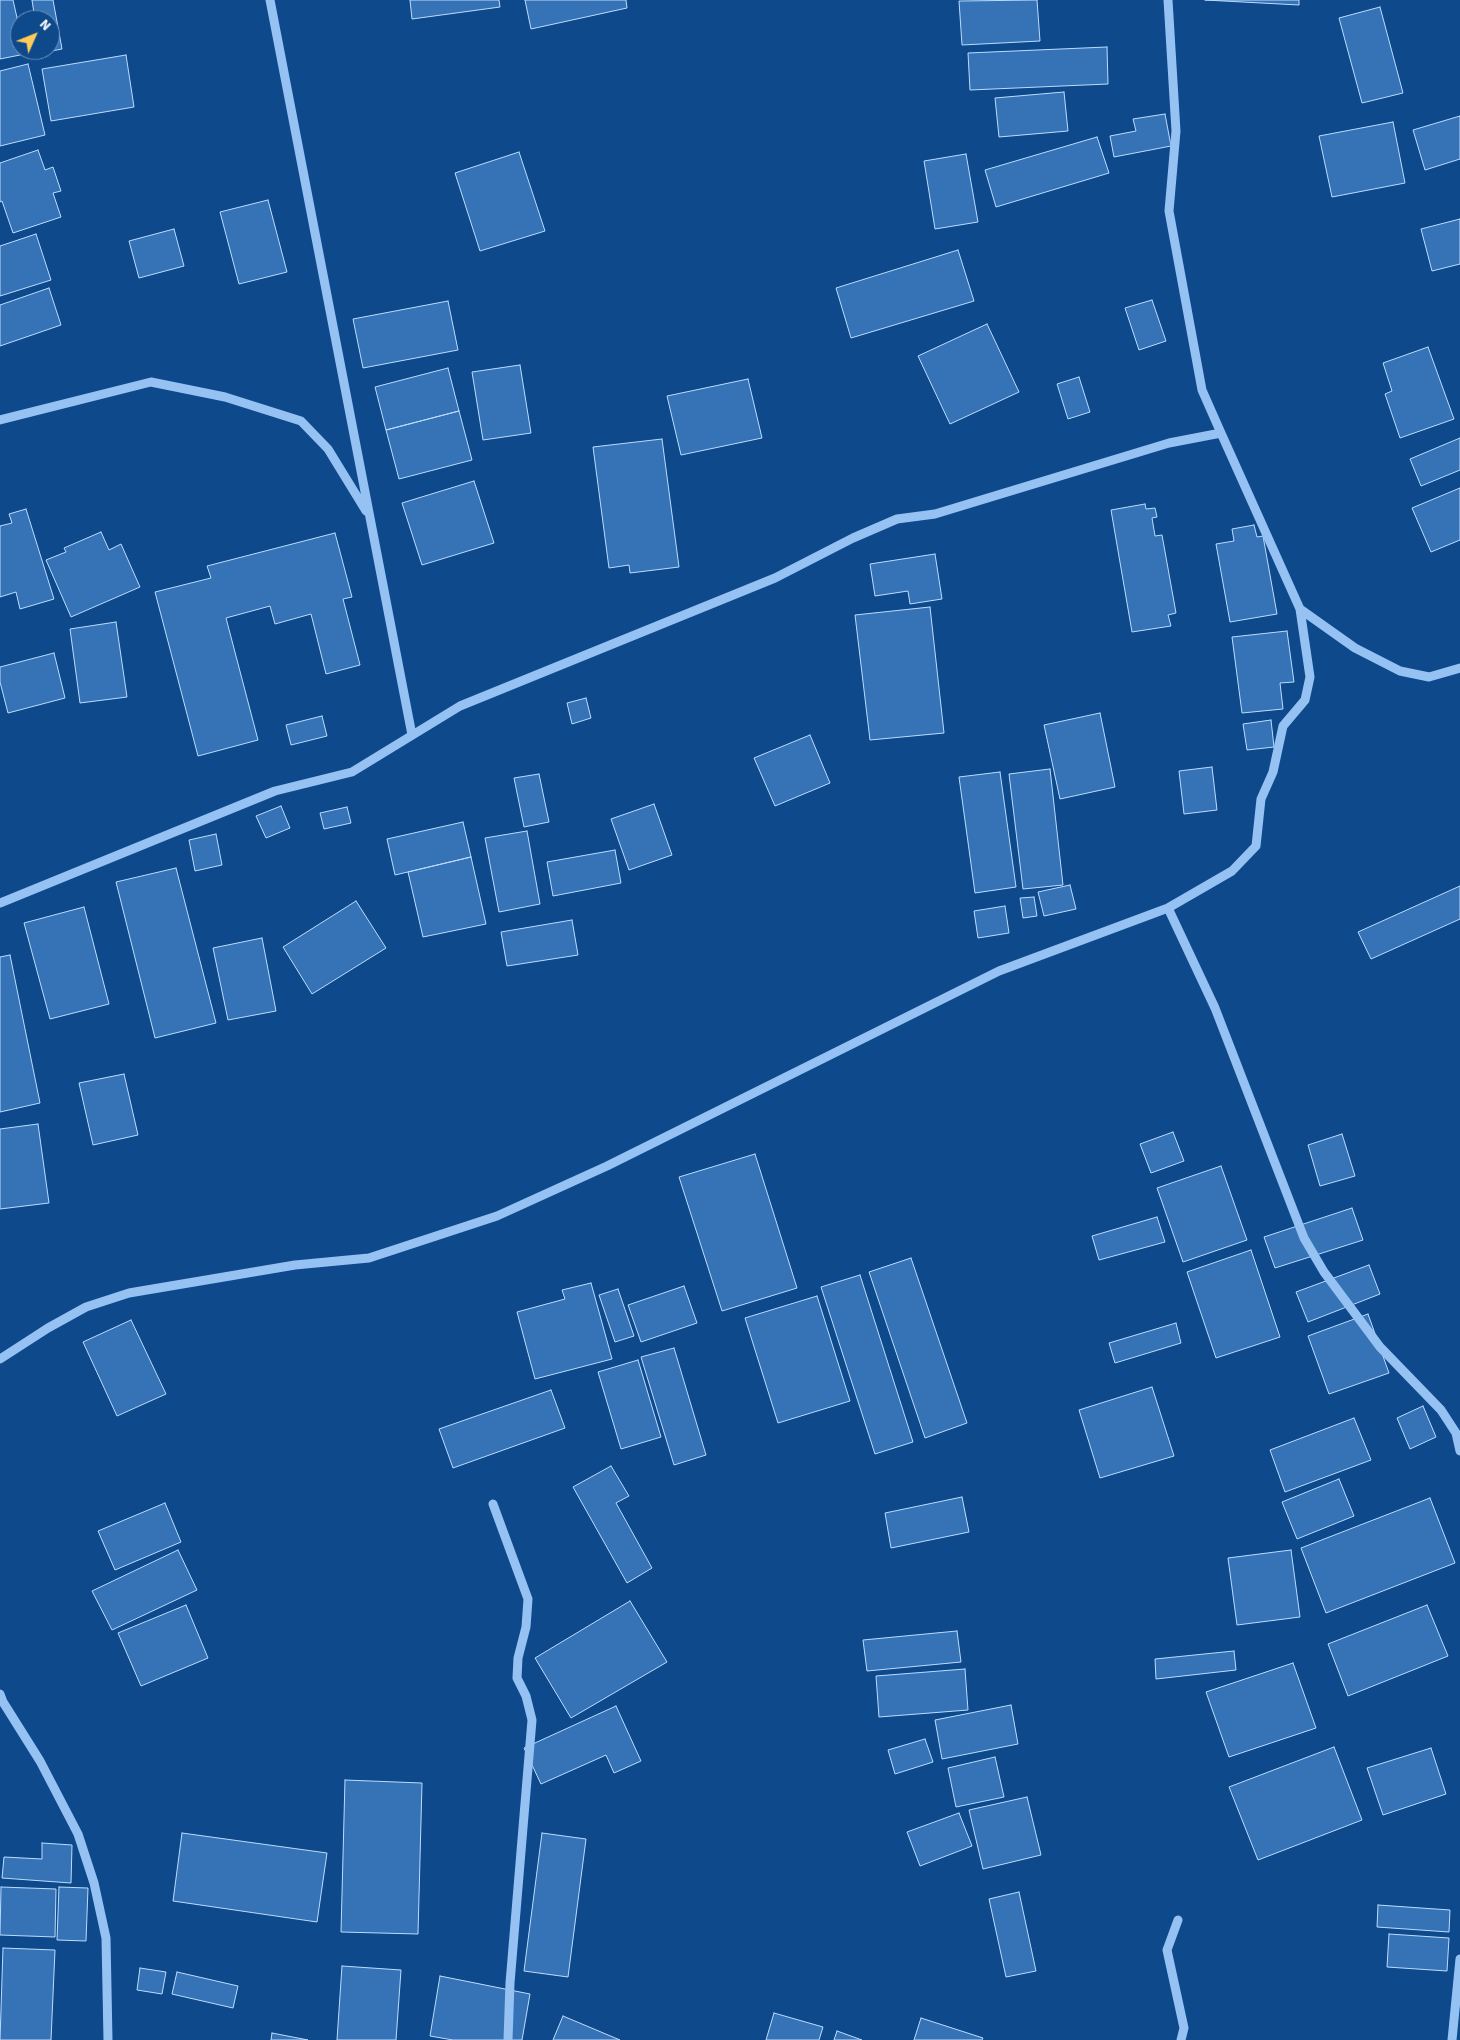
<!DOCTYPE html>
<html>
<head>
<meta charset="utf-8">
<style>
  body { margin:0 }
  #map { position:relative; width:1460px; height:2040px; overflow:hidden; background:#0e498c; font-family:"Source Sans 3",sans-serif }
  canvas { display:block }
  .north { position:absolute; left:10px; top:10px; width:50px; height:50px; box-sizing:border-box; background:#0e498c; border:1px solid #6e92ba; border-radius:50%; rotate:46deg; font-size:14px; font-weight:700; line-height:20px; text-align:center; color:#fff }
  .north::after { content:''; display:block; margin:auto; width:18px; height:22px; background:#ffca57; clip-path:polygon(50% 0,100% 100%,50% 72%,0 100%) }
</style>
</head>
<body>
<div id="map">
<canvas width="1460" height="2040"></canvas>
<div class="north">N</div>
</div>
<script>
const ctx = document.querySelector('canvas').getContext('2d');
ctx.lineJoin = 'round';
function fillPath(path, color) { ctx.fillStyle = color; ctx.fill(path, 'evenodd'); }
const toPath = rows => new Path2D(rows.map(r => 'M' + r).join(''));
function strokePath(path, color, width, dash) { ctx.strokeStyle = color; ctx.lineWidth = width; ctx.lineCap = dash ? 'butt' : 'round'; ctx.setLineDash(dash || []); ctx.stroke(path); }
const building = toPath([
  [0,0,13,0,20,31,20,50,24,50,25,54,0,59,0,0],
  [32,0,53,0,62,49,41,53,41,50,50,50,50,20,35,20,32,0],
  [410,0,499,0,500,7,412,19,410,0],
  [525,0,626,0,627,8,531,29,525,0],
  [1037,0,1040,41,962,45,959,1,1037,0],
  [1205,0,1299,0,1299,5,1205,0],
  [1380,7,1403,93,1362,103,1339,18,1380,7],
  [1107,47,1108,84,970,90,968,53,1107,47],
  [126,55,134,107,51,121,42,69,126,55],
  [28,64,45,135,0,146,0,71,28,64],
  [1064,92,1068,131,999,137,995,98,1064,92],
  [1165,114,1171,146,1114,157,1110,136,1136,131,1133,119,1165,114],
  [1460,116,1460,159,1425,170,1413,130,1460,116],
  [1393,122,1405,183,1332,197,1319,136,1393,122],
  [1097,137,1109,173,996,207,985,170,1097,137],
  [38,150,45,170,53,167,61,191,53,193,61,217,13,233,2,201,0,202,0,163,38,150],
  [519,152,545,231,480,251,455,173,519,152],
  [966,154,978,222,935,229,924,161,966,154],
  [268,200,287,272,239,284,220,212,268,200],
  [1460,219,1460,264,1432,271,1421,229,1460,219],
  [174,229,184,266,139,278,129,241,174,229],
  [36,234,51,280,0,296,0,246,36,234],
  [958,250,974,301,851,338,836,288,958,250],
  [49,288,61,325,0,346,0,305,49,288],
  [1152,300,1166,341,1139,350,1125,308,1152,300],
  [448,301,458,350,363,368,353,319,448,301],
  [987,324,1019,392,950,424,918,356,987,324],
  [1428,347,1454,419,1400,438,1385,394,1392,391,1383,363,1428,347],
  [520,365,531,433,483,440,472,372,520,365],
  [448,368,459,411,386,430,375,387,448,368],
  [1079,377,1090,412,1068,419,1057,384,1079,377],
  [748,379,762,438,681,455,667,396,748,379],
  [459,411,472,460,399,479,386,430,459,411],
  [1460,438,1460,470,1421,486,1410,459,1460,438],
  [662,439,679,567,630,573,629,565,609,568,593,447,662,439],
  [474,481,494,543,422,565,402,503,474,481],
  [1460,488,1460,540,1431,552,1412,508,1460,488],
  [1145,504,1146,509,1155,508,1157,517,1152,518,1155,536,1162,535,1176,613,1168,615,1171,626,1132,632,1111,510,1145,504],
  [26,509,54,599,20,609,16,592,0,597,0,526,12,523,9,514,26,509],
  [1254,525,1257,537,1263,536,1277,614,1230,622,1216,544,1234,541,1232,529,1254,525],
  [101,532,109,550,121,544,140,587,71,617,46,560,66,552,64,548,101,532],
  [335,533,352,597,343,599,360,665,326,674,311,614,275,624,270,606,226,618,258,740,198,756,155,592,211,578,207,566,335,533],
  [935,554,942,599,910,604,908,591,875,596,870,564,935,554],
  [930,607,944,733,870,740,855,615,930,607],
  [116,622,127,697,80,703,70,629,116,622],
  [1287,631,1294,682,1280,683,1283,709,1242,713,1232,637,1287,631],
  [54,653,65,698,8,713,0,682,0,667,54,653],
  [586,698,591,718,572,724,567,703,586,698],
  [1100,713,1115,787,1060,799,1044,725,1100,713],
  [322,716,327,736,291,745,286,725,322,716],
  [1271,720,1274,747,1247,750,1243,724,1271,720],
  [810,735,830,783,775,806,754,758,810,735],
  [1212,767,1217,810,1184,814,1179,771,1212,767],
  [1050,769,1063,885,1023,889,1009,774,1050,769],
  [1000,772,1016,887,975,893,959,777,1000,772],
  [539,774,549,822,524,827,514,778,539,774],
  [654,804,672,855,629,870,611,819,654,804],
  [281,806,290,828,266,838,256,816,281,806],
  [347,807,351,823,324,829,320,813,347,807],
  [463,822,471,857,395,875,387,839,463,822],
  [527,831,540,904,499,912,485,838,527,831],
  [216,834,222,865,195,871,189,840,216,834],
  [615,850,621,883,553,896,547,862,615,850],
  [471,857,486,924,423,937,408,872,471,857],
  [176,868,216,1023,155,1038,116,882,176,868],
  [1070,885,1076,909,1044,916,1038,892,1070,885],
  [1460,886,1460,919,1371,959,1358,932,1460,886],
  [1034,897,1037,916,1023,918,1020,898,1034,897],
  [356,901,386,948,312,994,283,947,356,901],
  [1005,906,1009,933,978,938,974,911,1005,906],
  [84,907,109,1004,50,1019,24,923,84,907],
  [572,920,578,955,507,966,501,932,572,920],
  [262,938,276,1011,228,1020,213,948,262,938],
  [10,955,40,1103,0,1112,0,957,10,955],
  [124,1074,138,1135,93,1145,79,1083,124,1074],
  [38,1124,49,1203,0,1209,0,1129,38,1124],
  [1173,1132,1184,1161,1151,1173,1140,1144,1173,1132],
  [1342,1134,1355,1176,1320,1186,1308,1145,1342,1134],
  [755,1154,797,1288,722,1311,679,1177,755,1154],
  [1221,1166,1247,1240,1183,1262,1157,1188,1221,1166],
  [1352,1208,1363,1240,1275,1268,1264,1237,1352,1208],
  [1157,1217,1165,1242,1099,1260,1092,1236,1157,1217],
  [1251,1250,1280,1337,1216,1358,1187,1272,1251,1250],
  [911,1258,967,1423,925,1438,869,1272,911,1258],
  [1369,1265,1380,1294,1308,1322,1296,1292,1369,1265],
  [860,1275,913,1442,875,1454,821,1287,860,1275],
  [591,1283,612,1359,535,1379,517,1312,565,1299,562,1290,591,1283],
  [684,1286,697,1323,641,1342,628,1305,684,1286],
  [618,1289,634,1336,615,1342,599,1295,618,1289],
  [817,1296,850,1401,778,1423,745,1318,817,1296],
  [1368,1314,1389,1373,1329,1394,1308,1336,1368,1314],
  [131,1320,166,1394,117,1416,83,1342,131,1320],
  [1176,1323,1181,1343,1115,1363,1109,1343,1176,1323],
  [674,1348,706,1455,674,1465,641,1357,674,1348],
  [638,1360,661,1437,621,1449,598,1372,638,1360],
  [1152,1387,1174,1456,1100,1478,1079,1410,1152,1387],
  [551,1390,565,1428,453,1468,439,1429,551,1390],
  [1423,1406,1436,1437,1410,1449,1397,1418,1423,1406],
  [1354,1418,1371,1460,1285,1492,1270,1450,1354,1418],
  [611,1466,629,1496,616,1503,652,1568,627,1583,573,1487,611,1466],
  [1339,1479,1354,1516,1297,1539,1282,1502,1339,1479],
  [962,1497,969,1532,891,1548,885,1513,962,1497],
  [1430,1498,1455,1563,1326,1613,1301,1548,1430,1498],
  [165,1503,181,1542,115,1570,98,1531,165,1503],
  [178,1550,197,1590,112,1630,92,1591,178,1550],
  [1291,1550,1300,1617,1237,1625,1228,1558,1291,1550],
  [630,1601,667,1662,571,1718,535,1658,630,1601],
  [186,1605,208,1658,141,1686,118,1633,186,1605],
  [1427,1605,1448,1656,1348,1696,1328,1644,1427,1605],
  [957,1631,961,1662,867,1671,863,1640,957,1631],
  [1234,1651,1236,1670,1156,1679,1155,1659,1234,1651],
  [1293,1663,1316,1728,1229,1757,1206,1692,1293,1663],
  [965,1669,968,1710,879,1717,876,1676,965,1669],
  [1011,1705,1018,1744,942,1759,935,1720,1011,1705],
  [616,1706,641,1761,614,1773,606,1755,541,1784,524,1748,616,1706],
  [925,1739,933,1762,895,1774,888,1750,925,1739],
  [1334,1747,1362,1820,1258,1860,1229,1787,1334,1747],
  [1431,1748,1446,1794,1383,1815,1367,1768,1431,1748],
  [995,1757,1004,1797,956,1807,948,1768,995,1757],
  [345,1780,422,1783,418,1934,341,1932,345,1780],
  [1027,1797,1041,1855,983,1869,969,1810,1027,1797],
  [959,1813,972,1846,920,1866,907,1832,959,1813],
  [182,1833,327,1853,317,1922,173,1901,182,1833],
  [542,1833,586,1839,568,1977,524,1971,542,1833],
  [42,1843,72,1845,71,1883,2,1878,4,1857,42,1859,42,1843],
  [1,1887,56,1889,55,1937,0,1935,1,1887],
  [59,1887,88,1888,86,1941,57,1940,59,1887],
  [1019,1892,1036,1971,1006,1977,989,1899,1019,1892],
  [1378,1905,1450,1910,1449,1932,1377,1927,1378,1905],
  [1389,1934,1449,1938,1447,1971,1387,1967,1389,1934],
  [3,1948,55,1950,51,2040,0,2040,3,1948],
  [342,1966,401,1970,396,2040,337,2040,342,1966],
  [140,1968,166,1972,162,1994,137,1990,140,1968],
  [177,1972,238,1986,233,2008,172,1994,177,1972],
  [440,1976,530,1994,522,2040,453,2040,430,2036,440,1976],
  [774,2013,823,2027,819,2040,766,2040,774,2013],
  [563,2016,620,2040,553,2040,563,2016],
  [921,2018,983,2038,982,2040,914,2040,921,2018],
  [837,2031,862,2040,834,2040,837,2031],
  [272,2033,308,2040,271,2040,272,2033]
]);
const minor = toPath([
  [270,0,412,735],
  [1168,0,1176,131,1169,211,1202,390,1221,433,1300,609,1355,648,1400,671,1429,677,1460,668],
  [0,420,151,382,225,397,301,421,328,449,366,511],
  [0,903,275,791,352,772,460,706,775,578,853,538,897,519,935,514,1169,443,1221,433],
  [1168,908,1215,1008,1304,1238,1324,1272,1380,1347,1441,1410,1456,1433,1460,1451],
  [0,1359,48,1328,86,1307,129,1293,295,1265,369,1258,497,1216,607,1166,999,971,1168,908,1232,871,1256,846,1261,799,1273,772,1283,726,1305,700,1310,677,1300,609],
  [493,1504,528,1599,526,1627,518,1658,517,1678,526,1696,532,1720,510,1983,508,2040],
  [0,1694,3,1702,40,1761,78,1834,94,1883,106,1938,108,2040],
  [1178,1920,1167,1950,1184,2028,1181,2040],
  [1452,2040,1460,1959]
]);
fillPath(building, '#3673b6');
strokePath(building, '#bcdcfe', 1);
strokePath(minor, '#95c2f3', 9);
</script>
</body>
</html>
